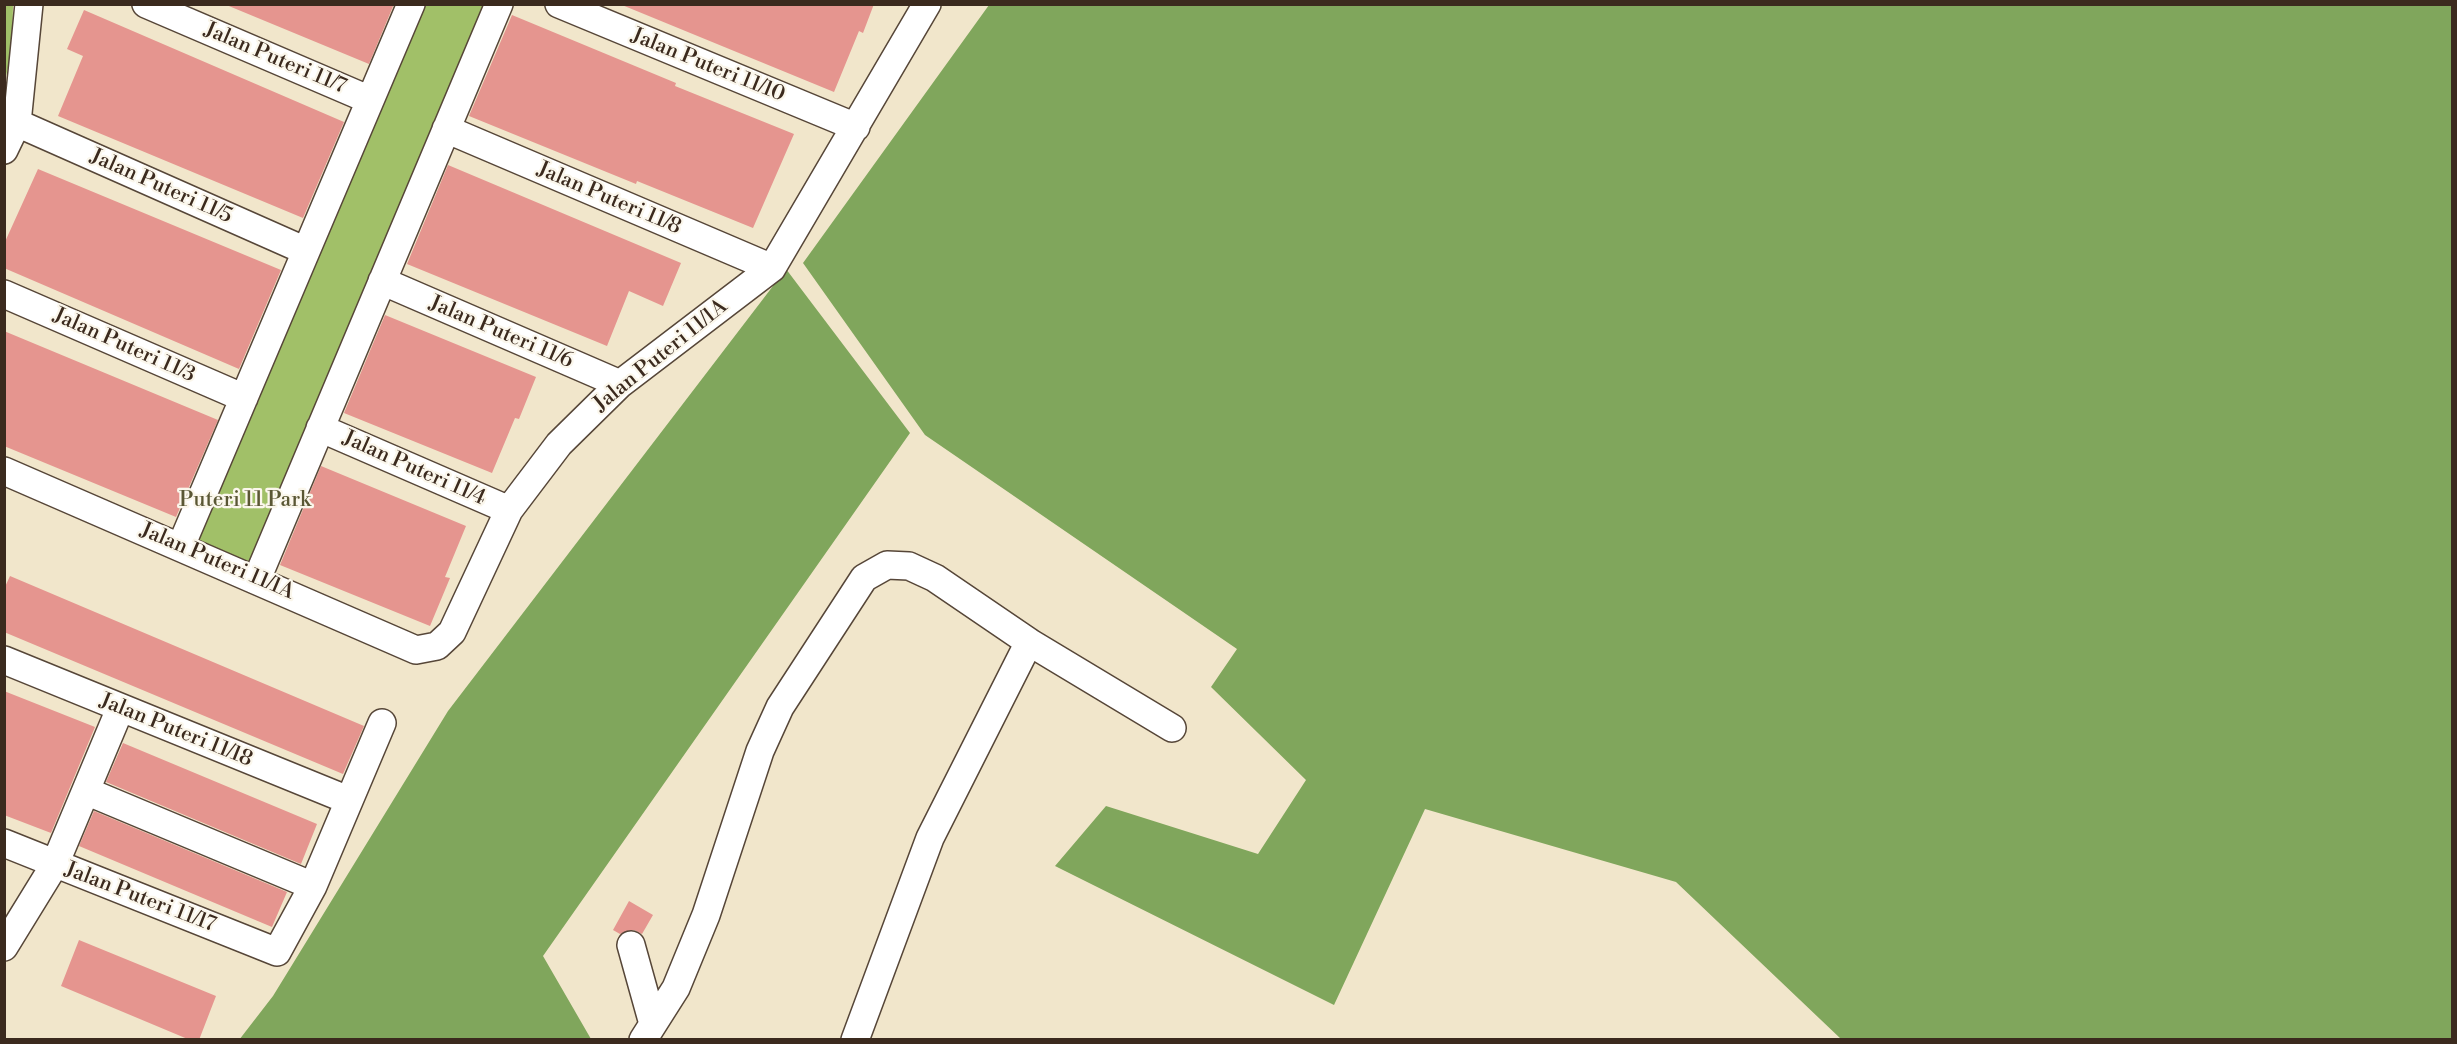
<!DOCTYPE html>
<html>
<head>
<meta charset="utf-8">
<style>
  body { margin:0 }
  #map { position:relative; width:2457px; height:1044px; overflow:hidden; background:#f1e6cb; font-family:"Libre Bodoni",serif }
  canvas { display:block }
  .frame { position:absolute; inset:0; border:6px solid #3b2a1e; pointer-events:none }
</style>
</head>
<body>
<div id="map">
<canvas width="2457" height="1044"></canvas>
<div class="frame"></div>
</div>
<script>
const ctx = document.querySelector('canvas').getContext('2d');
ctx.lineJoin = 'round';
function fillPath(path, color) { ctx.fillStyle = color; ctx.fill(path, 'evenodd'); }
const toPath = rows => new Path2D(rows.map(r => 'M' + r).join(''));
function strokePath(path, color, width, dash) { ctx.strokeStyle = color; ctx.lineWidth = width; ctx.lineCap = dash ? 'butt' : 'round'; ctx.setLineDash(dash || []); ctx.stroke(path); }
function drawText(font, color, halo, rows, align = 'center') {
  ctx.font = font + ' "Libre Bodoni",serif'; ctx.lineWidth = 4.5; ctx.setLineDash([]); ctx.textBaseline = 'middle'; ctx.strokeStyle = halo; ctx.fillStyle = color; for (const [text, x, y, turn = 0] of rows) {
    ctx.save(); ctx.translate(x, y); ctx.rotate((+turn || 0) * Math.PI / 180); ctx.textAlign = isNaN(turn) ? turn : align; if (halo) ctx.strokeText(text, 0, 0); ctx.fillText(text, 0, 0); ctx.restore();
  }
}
const green = toPath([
  [5,5,13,5,12,51,5,80],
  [411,5,499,5,257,579,181,546]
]);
const forest = toPath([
  [989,5,2452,5,2452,1039,1841,1039,1676,882,1425,809,1334,1005,1055,866,1106,806,1258,854,1306,780,1211,687,1237,649,925,435,803,263],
  [786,269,910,433,543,956,591,1039,239,1040,273,996,448,711]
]);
const building = toPath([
  [224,4,394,4,369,64],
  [874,4,863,33,859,31,834,92,622,5],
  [84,10,344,122,303,218,58,116,83,56,67,49],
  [512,15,676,83,675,86,794,134,753,228,637,181,636,184,469,116],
  [448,165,681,263,663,306,629,291,607,346,407,264],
  [38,169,281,270,239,369,4,268,4,244],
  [385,315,536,377,519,419,515,418,492,473,344,413],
  [4,331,218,420,176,517,4,446],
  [321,466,466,526,445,577,450,578,430,626,280,565],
  [10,576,364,726,343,774,4,632,4,589],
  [4,691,95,727,51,833,4,815],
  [123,743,317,824,301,864,106,782],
  [94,811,287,892,272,927,79,846],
  [629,901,653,915,642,934,634,930,620,934,613,930],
  [79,940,216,996,199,1040,190,1040,61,986]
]);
const minor = toPath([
  [146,4,370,100],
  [559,4,856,127],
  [17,123,306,251],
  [446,129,772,268],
  [4,150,17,123,29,4],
  [382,281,620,384],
  [4,294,244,398],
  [320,428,509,510],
  [4,471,416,650,437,646,452,632,509,510,559,444,620,384,772,268,927,4],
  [181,546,411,4],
  [257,579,499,4],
  [4,660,348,800],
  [86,791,313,886],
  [4,843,277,952,313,886,382,723],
  [631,945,653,1024],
  [4,947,55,864,120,709],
  [643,1040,676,988,706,915,760,751,780,707,864,578,887,565,909,566,935,578,1029,642,1172,728],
  [855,1040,930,838,1029,642]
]);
const streetNames = [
  ["Jalan Puteri 11/7",275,59,23],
  ["Jalan Puteri 11/10",708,66,22],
  ["Jalan Puteri 11/5",161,187,24],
  ["Jalan Puteri 11/8",609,199,23],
  ["Jalan Puteri 11/6",501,333,23],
  ["Jalan Puteri 11/3",124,346,24],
  ["Jalan Puteri 11/1A",661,356,-39],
  ["Jalan Puteri 11/4",414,469,24],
  ["Jalan Puteri 11/1A",217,562,23],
  ["Jalan Puteri 11/18",176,731,22],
  ["Jalan Puteri 11/17",140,898,21]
];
const parkNames = [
  ["Puteri 11 Park",245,501]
];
fillPath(green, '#a1c068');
fillPath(forest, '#80a65c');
fillPath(building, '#e5958f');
strokePath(minor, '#564638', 30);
strokePath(minor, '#fff', 27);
drawText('21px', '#3b2a1e', '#fbf7ec', streetNames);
drawText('21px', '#5a5734', '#fbf7ec', parkNames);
</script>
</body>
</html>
